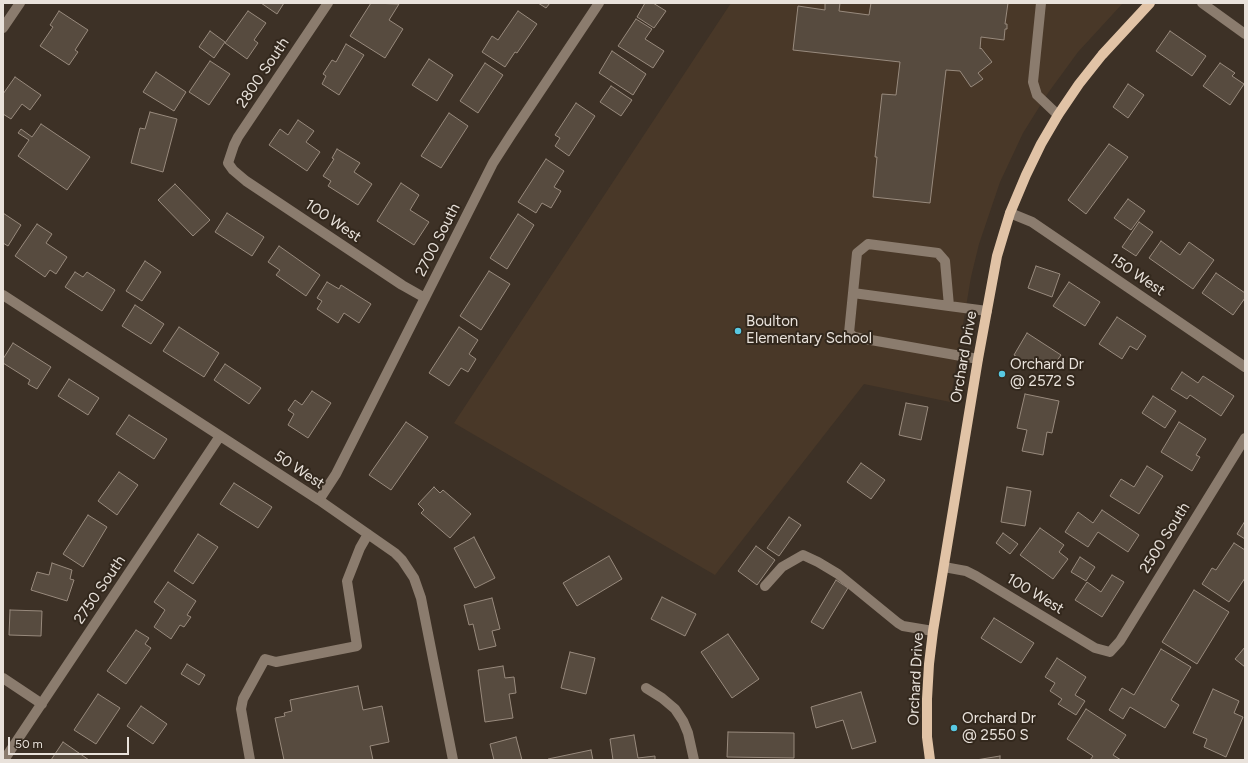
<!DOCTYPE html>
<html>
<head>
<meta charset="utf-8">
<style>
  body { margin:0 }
  #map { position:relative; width:1248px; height:763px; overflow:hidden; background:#3d3126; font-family:Figtree,sans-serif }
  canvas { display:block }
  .frame { position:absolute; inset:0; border:4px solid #e9e2db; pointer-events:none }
  .scale { position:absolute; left:8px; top:737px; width:121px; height:18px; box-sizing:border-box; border:2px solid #e9e2db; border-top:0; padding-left:5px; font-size:12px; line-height:14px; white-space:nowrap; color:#e9e2db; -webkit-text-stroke:3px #33281d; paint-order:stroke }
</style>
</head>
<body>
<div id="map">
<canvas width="1248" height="763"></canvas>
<div class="frame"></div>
<div class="scale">50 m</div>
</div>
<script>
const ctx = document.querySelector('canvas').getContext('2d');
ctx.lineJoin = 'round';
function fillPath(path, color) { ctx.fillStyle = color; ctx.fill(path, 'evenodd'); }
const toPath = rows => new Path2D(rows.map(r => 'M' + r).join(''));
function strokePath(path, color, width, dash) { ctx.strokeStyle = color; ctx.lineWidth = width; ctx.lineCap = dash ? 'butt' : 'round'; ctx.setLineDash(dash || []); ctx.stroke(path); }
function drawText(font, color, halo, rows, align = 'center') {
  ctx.font = font + ' Figtree,sans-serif'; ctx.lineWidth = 4; ctx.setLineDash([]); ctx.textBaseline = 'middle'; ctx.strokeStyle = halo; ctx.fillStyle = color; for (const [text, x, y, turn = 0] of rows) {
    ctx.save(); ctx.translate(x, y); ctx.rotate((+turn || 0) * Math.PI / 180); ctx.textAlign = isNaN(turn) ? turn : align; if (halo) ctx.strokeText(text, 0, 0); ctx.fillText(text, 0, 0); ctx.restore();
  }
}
const built = toPath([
  [731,3,1123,3,1078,52,1048,93,1023,133,1000,182,979,244,971,277,950,402,864,384,715,575,454,423]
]);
const building = toPath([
  [261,3,284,3,277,14,261,3],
  [371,3,399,4,389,20,403,29,385,58,350,36,371,3],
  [538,3,550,3,546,8,538,3],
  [645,3,653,3,666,11,654,28,637,17,645,3],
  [825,3,840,3,839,11,869,15,871,3,1008,3,1005,24,1007,24,1007,29,1005,29,1004,40,981,37,980,49,981,48,992,62,978,73,983,79,971,87,960,71,946,70,930,203,873,197,877,157,875,157,882,94,896,95,900,62,793,50,798,6,825,10,825,3],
  [59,11,88,30,75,50,78,52,69,65,40,46,53,27,50,25,59,11],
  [248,11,266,23,254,40,258,43,247,59,225,43,248,11],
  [518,11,537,24,517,53,515,52,505,67,482,52,492,36,498,40,518,11],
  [636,19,652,29,645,39,664,51,653,68,618,46,636,19],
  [210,31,225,42,214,58,199,47,210,31],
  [1170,31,1206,56,1192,76,1156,51,1170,31],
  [346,44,364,55,339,95,322,84,326,76,323,74,332,60,336,62,346,44],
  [612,51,646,74,633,95,599,73,612,51],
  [429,59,453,75,437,101,412,85,429,59],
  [210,61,230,74,209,105,189,92,210,61],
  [485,63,503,75,478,113,460,101,485,63],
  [1220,63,1235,73,1232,76,1244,84,1230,105,1203,86,1220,63],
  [156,72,186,92,174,111,143,92,156,72],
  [15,77,41,95,30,110,22,104,11,119,3,114,3,94,15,77],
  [1128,84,1144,95,1128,118,1113,107,1128,84],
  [611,86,632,100,621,116,600,102,611,86],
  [576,103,595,116,569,156,555,146,560,138,555,135,576,103],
  [150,112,177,119,163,172,131,163,140,128,145,129,150,112],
  [449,113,468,126,441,168,421,156,449,113],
  [298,120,314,131,306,142,320,152,307,171,269,145,280,129,288,135,298,120],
  [41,124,90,157,67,190,18,156,29,140,18,133,21,129,32,137,41,124],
  [1109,144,1128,157,1086,214,1068,200,1109,144],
  [337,149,360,163,354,172,372,184,358,205,328,186,331,181,323,176,334,159,332,158,337,149],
  [546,159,564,171,554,187,561,191,551,208,542,203,536,213,518,202,546,159],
  [401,183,419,195,410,210,429,222,414,245,377,221,401,183],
  [175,184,210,220,193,236,158,200,175,184],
  [1128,199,1145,211,1131,230,1114,218,1128,199],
  [3,213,21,225,8,246,3,243,3,213],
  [227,213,264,237,252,256,215,232,227,213],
  [518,214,534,225,507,269,490,258,518,214],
  [1139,222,1153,232,1136,256,1122,247,1139,222],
  [37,224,52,234,46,243,67,257,56,274,50,270,45,277,15,256,37,224],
  [1161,241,1180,255,1189,242,1214,260,1193,289,1149,258,1161,241],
  [279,246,320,275,306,296,276,275,280,270,268,262,279,246],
  [145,261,161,272,142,301,126,291,145,261],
  [1036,266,1060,274,1052,297,1028,288,1036,266],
  [489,271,510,284,481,330,460,316,489,271],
  [75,272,83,277,87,272,115,290,102,311,65,287,75,272],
  [1216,273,1245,293,1245,298,1233,315,1202,293,1216,273],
  [327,282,339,289,341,285,371,304,359,323,344,313,338,323,317,309,322,301,317,298,327,282],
  [1069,282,1100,302,1085,326,1053,306,1069,282],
  [135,305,164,324,151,344,122,326,135,305],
  [1117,317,1146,336,1137,350,1130,346,1122,359,1099,344,1117,317],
  [179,327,219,353,204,377,163,351,179,327],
  [459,327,478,340,469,354,476,359,468,372,461,368,449,386,429,373,459,327],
  [1027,333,1061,355,1052,368,1035,357,1030,365,1014,355,1027,333],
  [13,343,51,367,37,389,28,384,30,380,3,363,3,359,13,343],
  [225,364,261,388,249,404,214,380,225,364],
  [1182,372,1198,383,1203,376,1234,396,1221,416,1190,395,1187,399,1171,389,1182,372],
  [69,379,99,398,88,415,58,396,69,379],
  [312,391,331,403,308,438,288,425,294,414,288,410,295,400,302,405,312,391],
  [1025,394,1059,401,1052,433,1047,432,1043,455,1022,451,1027,430,1017,428,1025,394],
  [1153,396,1176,411,1165,428,1142,413,1153,396],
  [906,403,928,407,921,440,899,435,906,403],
  [129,415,167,439,154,459,116,434,129,415],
  [406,422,428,437,391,490,369,475,406,422],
  [1179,422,1206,439,1196,455,1200,457,1192,471,1161,452,1179,422],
  [861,463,885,480,871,499,847,482,861,463],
  [1147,466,1163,476,1139,514,1110,496,1121,479,1134,487,1147,466],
  [119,472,138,485,117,515,98,501,119,472],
  [234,483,272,507,258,528,220,504,234,483],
  [434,487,440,493,443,490,471,514,450,538,421,513,424,510,418,504,434,487],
  [1007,487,1031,491,1025,526,1001,522,1007,487],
  [1102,510,1139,535,1128,552,1098,532,1088,547,1065,532,1078,512,1093,523,1102,510],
  [88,515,107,527,83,567,63,554,88,515],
  [789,517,801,525,779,556,767,548,789,517],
  [1245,521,1245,539,1237,534,1245,521],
  [1040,528,1064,545,1059,552,1068,559,1053,579,1020,555,1040,528],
  [1003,533,1018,544,1010,554,996,543,1003,533],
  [198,534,218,547,193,584,174,571,198,534],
  [474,537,495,578,475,588,454,548,474,537],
  [1234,543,1245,550,1245,578,1229,602,1202,584,1212,568,1216,570,1234,543],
  [756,546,775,560,757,585,738,571,756,546],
  [609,556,622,579,577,606,563,583,609,556],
  [1080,557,1095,567,1086,581,1071,572,1080,557],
  [52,563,72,570,70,579,74,580,67,601,31,590,37,572,49,575,52,563],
  [1112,575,1124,582,1102,617,1075,600,1087,582,1101,592,1112,575],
  [836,580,848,588,823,629,811,622,836,580],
  [168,582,196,601,187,615,191,617,184,627,180,625,171,639,154,627,165,610,154,602,168,582],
  [1194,590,1229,612,1197,664,1162,642,1194,590],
  [662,597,696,614,685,636,651,619,662,597],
  [492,598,500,629,492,631,496,646,479,650,473,624,469,625,464,605,492,598],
  [10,610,42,611,41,636,9,635,10,610],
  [994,618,1034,643,1021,663,981,638,994,618],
  [136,630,149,638,145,644,151,648,126,684,107,671,136,630],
  [728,634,759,679,732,698,701,652,728,634],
  [1245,647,1245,667,1235,659,1245,647],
  [1161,649,1191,667,1171,700,1179,705,1165,728,1130,707,1123,719,1109,710,1122,688,1134,695,1161,649],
  [570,652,595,658,586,694,561,688,570,652],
  [1057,658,1086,677,1075,695,1085,701,1076,715,1058,704,1062,699,1050,691,1055,683,1045,677,1057,658],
  [187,664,205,675,199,685,181,674,187,664],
  [503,666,505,678,514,677,516,693,509,694,513,718,485,722,478,670,503,666],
  [358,686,363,710,382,706,389,742,370,746,373,760,284,760,275,718,285,716,284,713,292,711,290,700,358,686],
  [1213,689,1239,701,1234,713,1243,717,1226,757,1204,747,1207,739,1193,733,1213,689],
  [861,692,876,742,852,749,843,720,816,728,811,707,861,692],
  [98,694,120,708,96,744,74,730,98,694],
  [141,706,167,724,153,744,127,726,141,706],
  [1086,709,1126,735,1113,755,1121,760,1090,760,1093,756,1067,739,1086,709],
  [728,732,794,733,794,758,727,757,728,732],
  [634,735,638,758,655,756,655,760,613,760,610,739,634,735],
  [516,737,522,760,494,760,490,744,516,737],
  [63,742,89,760,51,760,63,742],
  [591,750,593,760,548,760,548,759,591,750],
  [1000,756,1000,760,976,760,1000,756]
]);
const minor = toPath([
  [328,3,238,137,234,145,228,163,233,170,246,181,402,285,425,298],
  [1041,3,1033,82,1037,95,1058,115],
  [1202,3,1245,34],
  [3,28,20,3],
  [1010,213,1032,222,1245,367],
  [853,293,949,306],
  [3,295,319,500,395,553,402,560,414,578,421,598,453,760],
  [978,359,854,337,849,333,857,253,868,244,938,253,945,261,949,306,987,311],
  [319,500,336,474,493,163,511,135,599,3],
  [944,567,966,571,976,576,1095,648,1110,652,1120,641,1245,438],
  [765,586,782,567,803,555,818,562,838,574,898,623,903,626,933,631],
  [3,678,42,704],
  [646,688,662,698,675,709,683,721,688,733,694,760],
  [4,760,220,436],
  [250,760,241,709,243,699,265,659,276,662,357,646,347,581,360,548,368,534]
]);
const major = toPath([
  [930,760,927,737,927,699,929,664,933,631,978,359,997,256,1003,236,1010,213,1026,175,1041,144,1058,115,1079,84,1102,55,1150,3]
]);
const markers = [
  [738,331,4,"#58c9e3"],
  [1002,374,4,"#58c9e3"],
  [954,728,4,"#58c9e3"]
];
const streetNames = [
  ["2800 South",263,73,-56],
  ["100 West",333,221,34],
  ["2700 South",438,240,-63],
  ["150 West",1137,275,34],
  ["Orchard Drive",964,357,-80],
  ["50 West",299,470,33],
  ["2500 South",1165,538,-58],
  ["2750 South",100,590,-56],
  ["100 West",1035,594,31],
  ["Orchard Drive",916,679,-87]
];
const poiNames = [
  ["Boulton",746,322],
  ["Elementary School",746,339],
  ["Orchard Dr",1010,365],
  ["@ 2572 S",1010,382],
  ["Orchard Dr",962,719],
  ["@ 2550 S",962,736]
];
fillPath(built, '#493828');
fillPath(building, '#574b3f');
strokePath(building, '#988a7d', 1);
strokePath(minor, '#8b7c6e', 10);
strokePath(major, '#e1c3a6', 10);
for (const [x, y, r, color] of markers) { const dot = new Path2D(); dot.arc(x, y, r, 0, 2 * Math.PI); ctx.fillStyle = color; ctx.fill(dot); strokePath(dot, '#33281d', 1.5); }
drawText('15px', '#e9e2db', '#33281d', streetNames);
drawText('15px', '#e9e2db', '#33281d', poiNames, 'left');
</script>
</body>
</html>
